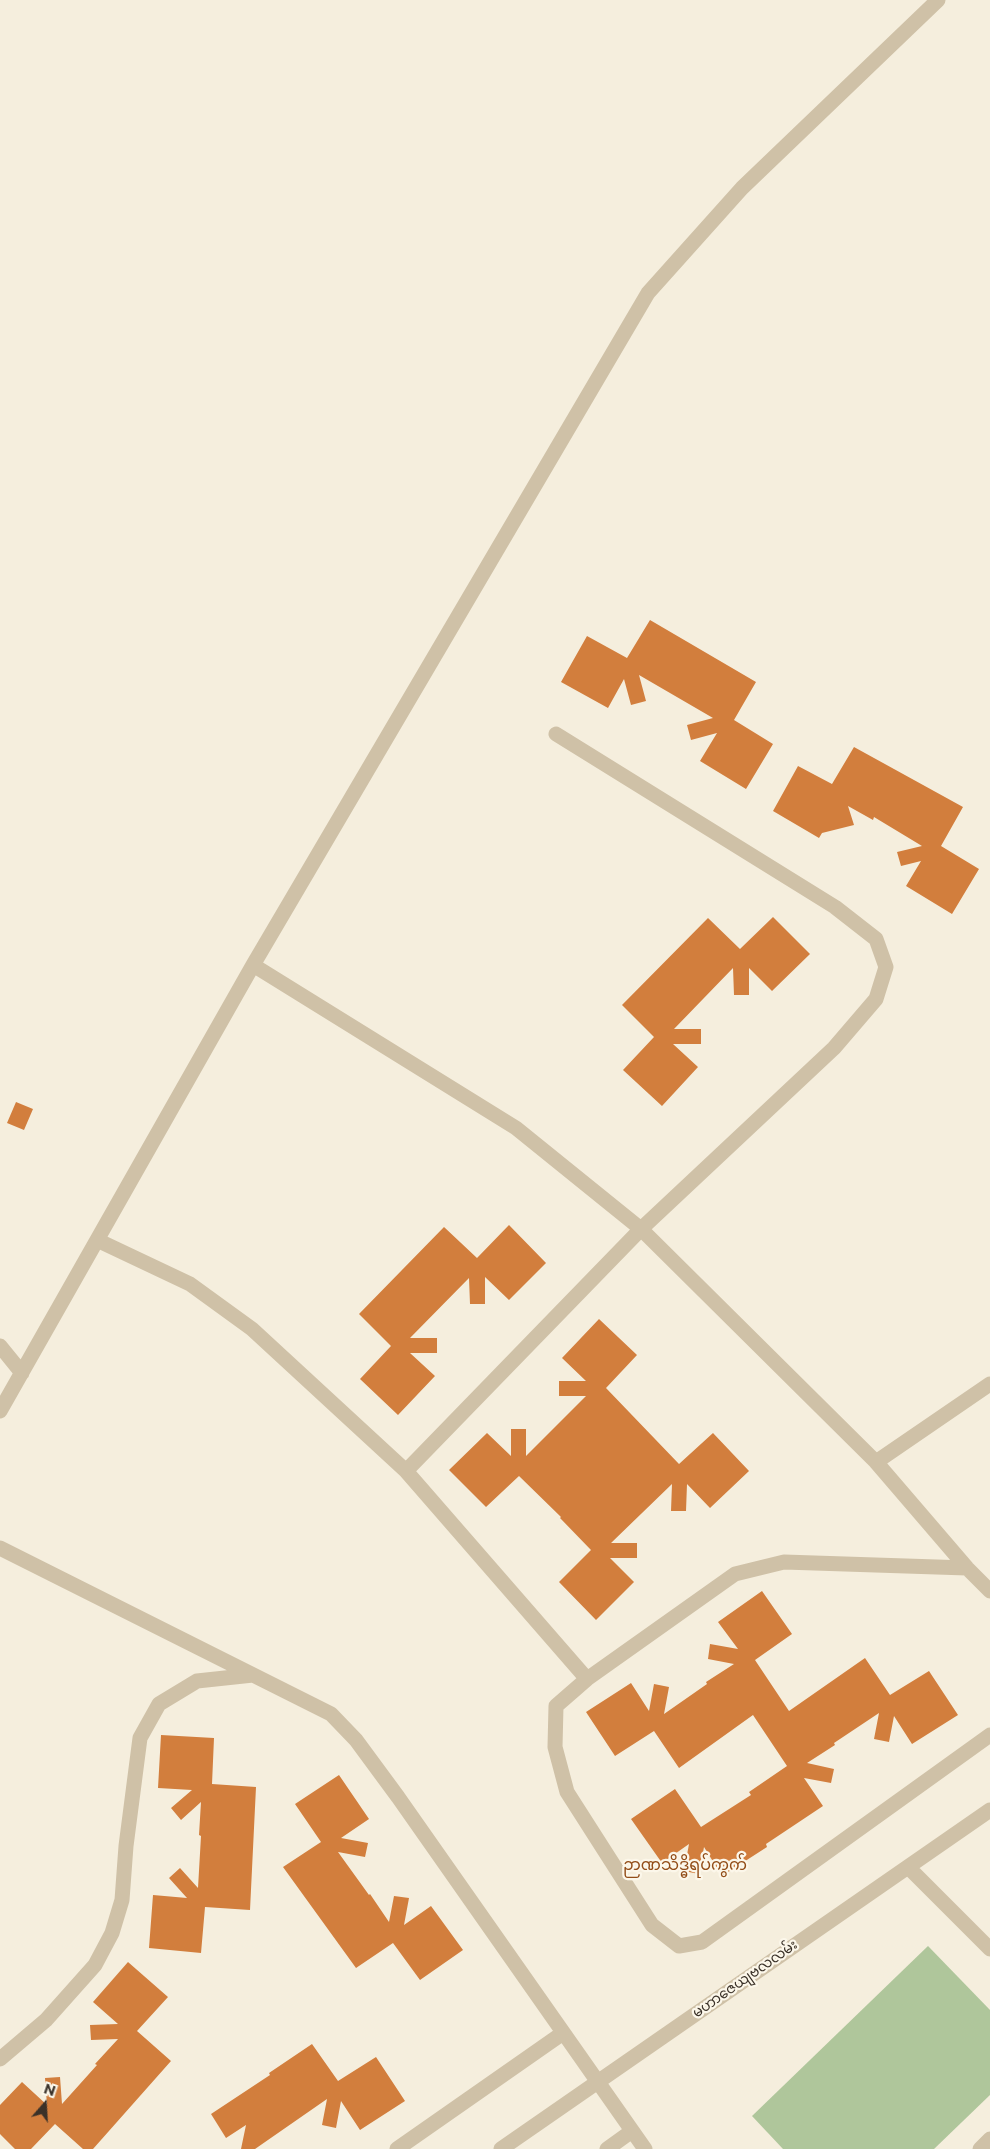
<!DOCTYPE html>
<html>
<head>
<meta charset="utf-8">
<style>
  body { margin:0 }
  #map { position:relative; width:990px; height:2149px; overflow:hidden; background:#f5eedd; font-family:Montserrat,sans-serif }
  canvas { display:block }
  .north { position:absolute; left:20px; top:2079px; width:50px; height:50px; -webkit-text-stroke:4px #fcf7ea; paint-order:stroke; rotate:19deg; font-size:14px; font-weight:700; line-height:20px; text-align:center; color:#3a3128 }
  .north::after { content:''; display:block; margin:auto; width:18px; height:22px; background:#3a3128; clip-path:polygon(50% 0,100% 100%,50% 72%,0 100%) }
</style>
</head>
<body>
<div id="map">
<canvas width="990" height="2149"></canvas>
<div class="north">N</div>
</div>
<script>
const ctx = document.querySelector('canvas').getContext('2d');
ctx.lineJoin = 'round';
function fillPath(path, color) { ctx.fillStyle = color; ctx.fill(path, 'evenodd'); }
const toPath = rows => new Path2D(rows.map(r => 'M' + r).join(''));
function strokePath(path, color, width, dash) { ctx.strokeStyle = color; ctx.lineWidth = width; ctx.lineCap = dash ? 'butt' : 'round'; ctx.setLineDash(dash || []); ctx.stroke(path); }
function drawText(font, color, halo, rows, align = 'center') {
  ctx.font = font + ' Montserrat,"Noto Sans Myanmar",sans-serif'; ctx.lineWidth = 4.5; ctx.setLineDash([]); ctx.textBaseline = 'middle'; ctx.strokeStyle = halo; ctx.fillStyle = color; for (const [text, x, y, turn = 0] of rows) {
    ctx.save(); ctx.translate(x, y); ctx.rotate((+turn || 0) * Math.PI / 180); ctx.textAlign = isNaN(turn) ? turn : align; if (halo) ctx.strokeText(text, 0, 0); ctx.fillText(text, 0, 0); ctx.restore();
  }
}
const green = toPath([
  [928,1946,990,2010,990,2095,934,2149,783,2149,752,2116]
]);
const building = toPath([
  [650,620,756,682,734,720,773,744,746,789,700,761,717,733,691,740,687,725,713,718,639,675,646,701,631,705,624,679,608,708,561,682,587,636,627,658],
  [854,747,963,807,941,846,979,869,952,914,906,886,921,861,901,866,897,852,922,846,874,817,873,820,848,806,854,825,822,833,819,838,773,811,798,766,832,784],
  [773,917,810,954,772,991,749,968,749,995,734,995,733,968,674,1029,701,1029,701,1044,673,1044,698,1067,662,1106,623,1070,654,1037,622,1005,708,918,740,949],
  [16,1102,33,1109,24,1130,7,1123],
  [509,1225,546,1263,509,1300,485,1277,485,1304,470,1304,469,1278,410,1338,437,1338,437,1353,410,1353,435,1376,398,1415,360,1379,391,1346,359,1314,444,1227,477,1258],
  [599,1319,637,1355,606,1388,679,1464,713,1433,749,1471,710,1508,687,1484,686,1511,671,1511,672,1484,611,1543,637,1543,637,1558,610,1558,634,1582,596,1620,559,1582,591,1550,560,1518,561,1517,519,1476,486,1507,449,1470,487,1433,511,1456,511,1429,526,1429,526,1456,586,1396,559,1396,559,1381,586,1381,562,1358],
  [762,1591,792,1634,755,1660,789,1711,865,1658,890,1695,929,1671,958,1715,912,1744,894,1716,889,1742,874,1739,879,1713,834,1743,835,1745,807,1763,834,1769,831,1783,804,1778,823,1806,766,1844,767,1847,722,1876,704,1847,699,1874,684,1871,689,1844,662,1863,631,1819,675,1789,701,1827,751,1795,749,1792,787,1766,753,1715,679,1768,654,1731,615,1756,586,1712,631,1683,649,1711,654,1684,669,1687,664,1714,707,1684,706,1682,734,1664,708,1659,710,1644,738,1649,718,1622],
  [161,1735,214,1738,212,1784,256,1787,250,1910,205,1907,201,1953,149,1948,153,1895,187,1898,169,1878,180,1868,198,1888,201,1836,199,1835,201,1802,181,1820,171,1808,192,1790,158,1788],
  [339,1775,369,1819,341,1838,368,1843,365,1857,338,1852,369,1895,370,1894,389,1922,394,1896,409,1898,404,1925,431,1906,463,1950,420,1980,393,1943,356,1968,283,1867,321,1842,295,1804],
  [128,1962,168,1997,137,2031,171,2061,93,2149,83,2149,55,2124,31,2149,15,2149,0,2134,0,2105,22,2082,47,2105,45,2078,60,2077,62,2104,97,2065,95,2064,118,2039,91,2040,90,2025,118,2024,93,2002],
  [312,2044,338,2081,376,2057,405,2101,360,2130,341,2101,336,2128,322,2125,327,2099,255,2149,241,2149,246,2125,226,2138,211,2114,270,2075,269,2073]
]);
const street = toPath([
  [253,965,516,1128,641,1229,876,1462],
  [97,1240,190,1284,252,1329,406,1471,587,1679],
  [0,1346,22,1373],
  [990,1384,876,1462,967,1568,990,1591],
  [0,1411,253,965,648,293,742,188,938,0],
  [406,1471,641,1229,834,1048,876,999,886,967,876,939,835,907,556,734],
  [0,1548,331,1714,356,1740,398,1797,645,2149],
  [967,1568,784,1562,735,1574,587,1679,556,1706,555,1747,567,1792,652,1925,679,1946,702,1942,990,1735],
  [908,1867,990,1949],
  [0,2059,46,2020,95,1965,112,1933,122,1900,126,1846,140,1738,159,1704,197,1681,253,1675],
  [397,2149,563,2033],
  [501,2149,990,1810],
  [607,2149,632,2131],
  [980,2149,990,2139]
]);
const streetNames = [
  ["မဟာဇေယျဗလလမ်း",745,1979,-35]
];
const quarterNames = [
  ["ဉာဏသိဒ္ဓိရပ်ကွက်",685,1865]
];
fillPath(green, '#afc69b');
fillPath(building, '#d27e3d');
strokePath(street, '#cfc1a7', 15);
drawText('14px', '#3a3128', '#fcf7ea', streetNames);
drawText('16px', '#924d18', '#fcf7ea', quarterNames);
</script>
</body>
</html>
